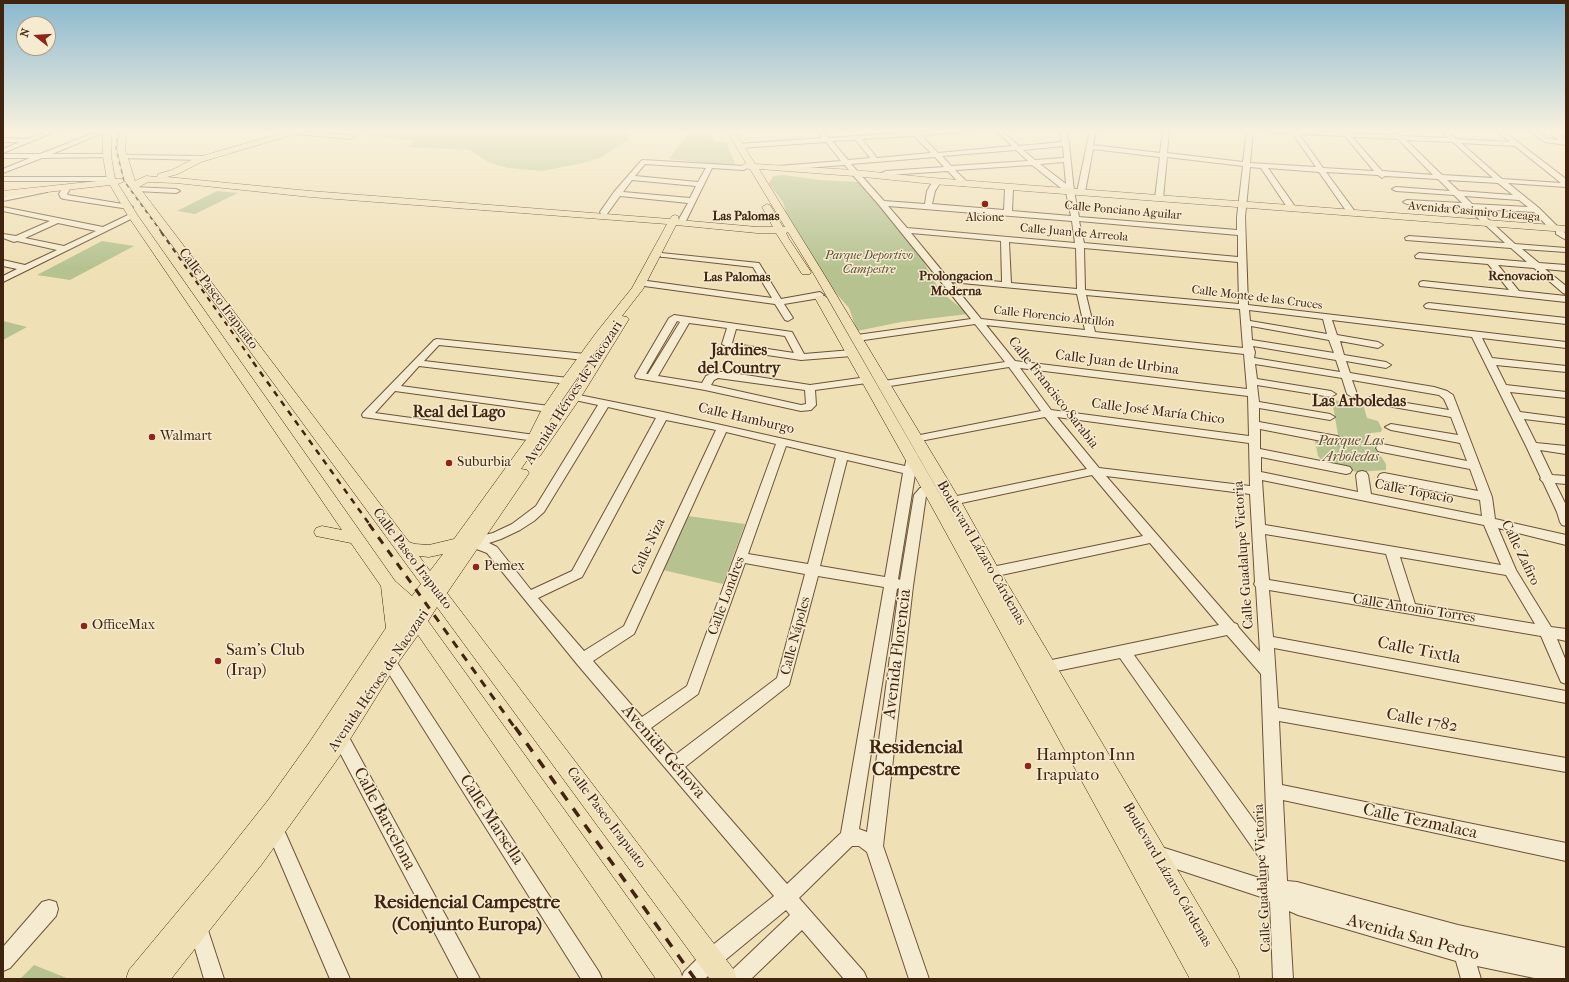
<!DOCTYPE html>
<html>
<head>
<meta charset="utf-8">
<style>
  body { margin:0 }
  #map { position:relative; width:1569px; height:982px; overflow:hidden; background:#f0e0b6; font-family:"IM FELL French Canon",serif }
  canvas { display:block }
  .frame { position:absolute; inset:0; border:4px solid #40240f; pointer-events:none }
  .north { position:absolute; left:16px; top:16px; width:40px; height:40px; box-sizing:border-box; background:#f5ebd0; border:1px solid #ad9b83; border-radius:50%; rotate:287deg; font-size:11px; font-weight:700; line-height:16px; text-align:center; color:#40240f }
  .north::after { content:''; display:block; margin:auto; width:14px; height:18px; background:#8f2418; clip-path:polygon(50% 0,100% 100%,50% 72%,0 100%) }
</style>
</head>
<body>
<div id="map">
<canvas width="1569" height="982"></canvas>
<div class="frame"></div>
<div class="north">N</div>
</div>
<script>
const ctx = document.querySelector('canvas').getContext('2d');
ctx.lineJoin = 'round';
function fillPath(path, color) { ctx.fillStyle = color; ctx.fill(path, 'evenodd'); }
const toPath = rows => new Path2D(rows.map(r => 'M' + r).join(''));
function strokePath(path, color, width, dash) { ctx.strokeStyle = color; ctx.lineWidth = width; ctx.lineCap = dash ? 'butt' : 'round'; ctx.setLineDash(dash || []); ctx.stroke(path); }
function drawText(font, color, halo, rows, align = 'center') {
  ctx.font = font + ' "IM FELL French Canon",serif'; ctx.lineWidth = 3; ctx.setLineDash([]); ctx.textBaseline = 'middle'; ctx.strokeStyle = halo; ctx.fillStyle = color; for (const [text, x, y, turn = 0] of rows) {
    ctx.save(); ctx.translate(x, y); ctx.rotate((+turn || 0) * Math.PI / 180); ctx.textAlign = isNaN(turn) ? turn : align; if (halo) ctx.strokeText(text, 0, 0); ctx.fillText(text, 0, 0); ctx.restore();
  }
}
const green = toPath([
  [395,130,628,130,628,140,600,158,579,164,542,171,508,168,490,163,470,150,408,147,413,140,365,136,388,132,419,134,422,131,389,132],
  [688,133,710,134,715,142,726,142,736,166,669,159],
  [783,175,819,180,860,182,866,192,881,207,918,252,940,291,968,314,901,322,857,331,849,308,828,284,789,222,783,202,769,184,773,176],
  [217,191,238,193,195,214,177,211],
  [102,241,134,246,70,280,37,275],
  [3,321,27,327,3,340],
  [1332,400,1363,404,1367,418,1378,421,1382,429,1381,432,1371,433,1368,438,1370,444,1376,449,1386,464,1386,470,1357,472,1337,467,1323,462,1318,456,1314,436,1338,435],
  [688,516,745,524,723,584,663,570],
  [34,965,69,979,20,979]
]);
const minor = toPath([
  [51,130,59,130,3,153,3,149,20,142,3,142,3,138,27,139,51,130],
  [102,130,110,130,52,154,107,154,109,155,109,157,42,158,3,173,3,169,30,158,3,158,3,154,40,154,102,130],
  [289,130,351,135,354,137,351,139,287,133,286,132,289,130],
  [816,130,822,130,829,138,911,132,911,130,915,130,917,132,970,130,967,132,921,135,938,153,1012,146,995,130,1001,130,1019,146,1062,142,1060,130,1066,130,1069,144,1074,191,1079,217,1237,230,1237,217,1243,166,1167,157,1163,198,1159,200,1155,198,1160,157,1093,149,1085,192,1084,194,1078,194,1077,192,1090,130,1096,130,1093,145,1160,153,1163,130,1169,130,1167,153,1243,162,1247,130,1253,130,1250,163,1316,167,1292,133,1266,132,1263,130,1342,132,1345,130,1349,133,1394,135,1397,133,1401,136,1448,138,1440,130,1446,130,1456,139,1510,142,1496,130,1502,130,1566,179,1566,187,1508,183,1539,208,1557,226,1557,230,1551,230,1534,212,1477,209,1515,244,1566,248,1566,252,1522,249,1539,263,1566,265,1566,271,1545,269,1566,286,1566,294,1563,293,1534,268,1498,265,1519,291,1566,296,1566,302,1420,286,1419,284,1420,282,1423,281,1509,290,1488,264,1416,258,1415,256,1419,253,1527,262,1511,248,1406,240,1405,238,1409,236,1505,243,1467,208,1407,204,1403,202,1407,200,1462,203,1454,195,1396,191,1392,189,1396,187,1450,191,1438,179,1385,176,1382,178,1378,175,1326,172,1356,213,1352,215,1349,215,1319,172,1268,168,1296,208,1292,210,1289,210,1261,168,1250,167,1245,217,1248,305,1566,342,1566,348,1482,338,1492,358,1566,366,1566,372,1496,365,1506,385,1566,392,1566,398,1510,392,1520,412,1566,418,1566,424,1524,419,1536,443,1566,446,1566,454,1540,450,1552,475,1566,476,1566,484,1555,483,1566,505,1566,526,1562,525,1560,522,1557,512,1543,482,1540,479,1541,478,1526,446,1472,337,1332,320,1337,335,1378,342,1383,345,1378,348,1340,341,1344,355,1386,362,1391,365,1386,368,1346,361,1350,373,1434,387,1447,391,1453,395,1492,497,1495,519,1566,535,1566,545,1498,528,1516,570,1551,627,1566,629,1566,641,1557,639,1566,661,1566,684,1561,682,1541,636,1269,590,1273,637,1566,691,1566,703,1274,648,1278,708,1566,758,1566,772,1279,721,1282,785,1566,843,1566,861,1283,800,1287,881,1297,882,1458,925,1566,948,1566,979,1539,979,1477,966,1481,979,1461,979,1456,961,1298,915,1289,911,1293,979,1273,979,1270,902,1261,897,1149,860,1146,854,1149,848,1155,845,1269,881,1268,870,1120,658,1047,673,1042,671,1040,667,1042,663,1047,661,1219,625,1150,543,992,577,987,575,985,572,987,569,992,567,1143,536,1092,475,952,505,948,504,946,501,948,498,952,497,1087,469,1045,417,915,442,911,441,909,439,911,437,915,436,1041,411,1009,367,884,387,880,386,879,384,880,382,884,381,1005,362,975,324,857,341,854,340,852,338,857,335,971,319,879,205,852,174,845,165,778,170,775,168,778,166,841,161,826,142,739,148,736,146,739,144,822,138,816,130],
  [1299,134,1345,136,1374,171,1323,168,1299,134],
  [914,136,931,153,877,158,862,139,914,136],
  [1352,137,1398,139,1433,175,1382,171,1352,137],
  [856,140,870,158,848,160,832,141,856,140],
  [1406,140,1453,142,1493,178,1442,175,1406,140],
  [1461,143,1515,146,1561,183,1502,179,1461,143],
  [1063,146,1064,158,1035,160,1023,150,1063,146],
  [1016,150,1028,161,951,166,942,156,1016,150],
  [935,157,944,167,886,171,875,176,879,178,887,175,948,171,962,186,965,186,969,184,955,170,1032,165,1066,192,1071,216,1012,211,1013,189,1009,187,1005,189,1004,210,932,204,935,191,940,183,936,181,933,181,927,191,925,204,884,201,851,164,935,157],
  [1064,162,1066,184,1040,164,1064,162],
  [1447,180,1498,183,1513,195,1459,191,1447,180],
  [1464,196,1519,200,1528,207,1472,204,1464,196],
  [888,206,1072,221,1075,243,907,228,888,206],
  [1079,221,1238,235,1238,257,1084,243,1079,221],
  [911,233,1001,241,1002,282,947,277,911,233],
  [1009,242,1076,248,1077,289,1011,283,1009,242],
  [1084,248,1238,262,1239,304,1085,290,1084,248],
  [951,282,1077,294,1085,330,981,319,951,282],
  [1086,295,1240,309,1243,348,1095,332,1086,295],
  [1249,310,1323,319,1327,334,1250,321,1249,310],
  [986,325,1244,354,1247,389,1015,361,986,325],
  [1251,326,1329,340,1334,353,1252,340,1251,326],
  [1253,346,1336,360,1340,372,1254,358,1255,352,1253,346],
  [1255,364,1342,378,1347,394,1352,397,1357,394,1352,380,1439,395,1444,399,1449,410,1370,397,1365,400,1370,403,1451,417,1458,435,1391,424,1385,427,1391,430,1460,443,1467,461,1382,444,1378,445,1376,448,1378,451,1382,452,1470,469,1478,491,1384,473,1380,474,1378,477,1380,480,1384,481,1480,500,1482,516,1371,494,1368,475,1366,472,1362,471,1358,472,1356,475,1358,492,1261,472,1261,457,1346,474,1350,473,1352,470,1350,467,1346,466,1260,449,1260,429,1337,444,1341,442,1343,440,1341,438,1337,436,1259,422,1259,408,1330,420,1335,417,1330,414,1259,402,1257,385,1331,397,1336,394,1331,391,1257,379,1255,364],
  [1020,368,1248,396,1249,436,1051,410,1020,368],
  [1057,417,1249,443,1250,486,1099,468,1057,417],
  [1106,476,1250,494,1255,582,1254,584,1256,587,1260,652,1239,628,1237,624,1234,623,1106,476],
  [1262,480,1484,525,1501,565,1265,525,1262,480],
  [1265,534,1386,554,1401,602,1269,580,1265,534],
  [1400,557,1506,575,1535,624,1415,604,1400,557],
  [1227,635,1261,674,1267,838,1134,655,1227,635],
  [1527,130,1534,130,1549,139,1558,140,1548,131,1553,130,1566,140,1566,145,1545,142,1527,130],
  [123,155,203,156,206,158,203,160,121,158,121,156,123,155],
  [643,160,744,166,747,168,744,170,712,168,686,221,680,221,679,219,688,203,620,196,607,214,601,214,600,212,614,192,641,161,643,160],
  [645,164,706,168,698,182,635,176,645,164],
  [632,180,696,186,690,198,623,192,632,180],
  [3,177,108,177,112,179,108,181,3,181,3,177],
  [64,185,67,185,71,187,67,194,68,195,129,205,133,207,129,209,64,199,61,198,59,194,64,185],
  [133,187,176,189,180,191,176,193,136,191,133,191,133,187],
  [44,188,48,190,47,192,3,201,3,197,44,188],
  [3,207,103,227,130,214,133,214,137,216,3,282,3,276,17,269,3,266,3,260,25,265,57,250,17,241,14,242,3,238,3,234,16,236,50,221,3,211,3,207],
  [58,223,96,231,64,246,25,238,58,223],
  [1556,230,1562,230,1566,234,1566,240,1556,234,1556,230],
  [661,253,759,263,781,299,820,292,824,295,820,298,784,304,793,318,788,321,785,320,775,304,637,285,636,283,637,281,640,280,772,298,753,267,664,257,661,257,660,255,661,253],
  [1429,303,1566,318,1566,324,1426,308,1424,306,1426,304,1429,303],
  [674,315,792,332,804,354,852,350,857,353,852,356,801,360,733,350,722,344,727,328,689,323,658,376,702,383,706,376,716,372,726,372,810,385,867,377,872,380,867,383,815,390,816,405,811,410,801,411,705,390,636,378,635,376,669,318,674,315],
  [677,321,680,322,648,374,646,374,677,321],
  [736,329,785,336,794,353,735,344,732,343,736,329],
  [718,378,805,390,806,404,801,405,711,385,714,380,718,378],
  [437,339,585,354,590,357,585,360,439,345,424,361,568,378,573,381,568,384,419,366,401,386,549,406,554,409,549,412,395,391,375,413,535,435,539,436,541,438,539,440,535,441,363,417,362,415,363,413,434,340,437,339],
  [574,394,663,412,905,466,908,453,916,453,918,456,898,579,900,580,914,495,920,488,930,485,934,486,936,489,934,492,926,496,913,586,883,846,929,979,909,979,867,852,859,846,852,846,799,898,864,972,867,979,844,979,802,930,751,979,727,979,730,972,790,915,786,910,718,966,705,979,681,979,684,972,704,952,774,896,577,664,487,553,474,548,459,546,458,543,459,540,472,538,493,533,512,524,536,506,598,405,570,399,569,397,574,394],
  [608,407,656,418,572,571,531,590,497,547,489,543,501,539,520,530,534,521,544,512,608,407],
  [666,420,716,430,624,626,584,651,538,598,582,577,666,420],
  [726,432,776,444,687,686,642,717,593,661,634,634,726,432],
  [786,446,836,458,808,564,748,554,786,446],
  [847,460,903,473,885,577,820,566,847,460],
  [745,563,805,574,777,678,675,755,651,728,698,694,745,563],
  [818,576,884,587,841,833,787,884,685,767,789,685,818,576],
  [899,588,867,832,859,829,897,589,899,588],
  [389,656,394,658,599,972,602,979,581,979,384,666,382,662,384,658,389,656],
  [344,737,350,739,480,979,459,979,338,749,336,744,338,739,344,737],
  [275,821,281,823,350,979,330,979,266,829,269,823,275,821],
  [49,900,56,902,58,909,56,916,10,968,3,971,3,947,42,902,49,900],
  [198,919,205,921,224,979,204,979,189,928,191,921,198,919]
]);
const major = toPath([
  [103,130,111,130,111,156,115,179,124,179,117,149,119,130,127,130,125,149,135,181,146,176,157,177,158,174,172,170,195,158,292,130,303,130,302,132,201,162,178,174,167,177,310,191,670,219,672,216,675,215,678,216,679,220,757,227,773,227,762,207,767,204,770,205,783,227,785,227,750,169,742,168,741,166,746,163,726,130,734,130,755,164,854,170,933,178,1566,226,1566,232,933,184,854,176,759,169,825,276,963,505,998,568,1237,970,1240,979,1190,979,932,507,815,298,817,296,825,296,827,298,964,536,815,276,788,232,786,233,789,239,811,272,810,274,802,274,776,233,757,233,676,225,643,289,622,316,627,317,629,319,581,397,540,456,535,458,530,456,521,469,527,470,529,473,447,593,734,970,737,979,710,979,437,607,428,621,680,970,683,979,656,979,418,635,395,667,339,757,262,864,171,979,126,979,129,970,219,862,269,799,309,743,386,628,381,586,351,543,316,536,314,532,316,528,322,526,342,530,128,216,110,185,3,197,3,191,107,180,103,156,103,130],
  [125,181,421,584,412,596,395,581,138,216,118,184,125,181],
  [148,182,176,183,310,197,667,224,632,288,596,333,563,378,542,409,528,437,454,539,429,545,415,544,409,542,139,187,148,182],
  [607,335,568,396,549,422,556,409,607,335],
  [443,554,430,571,419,556,429,557,443,554]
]);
const railFar4 = toPath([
  [118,130,116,149,124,181,162,233]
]);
const railFar3 = toPath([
  [161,232,254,363]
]);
const railFar2 = toPath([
  [253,362,370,525]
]);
const railFar1 = toPath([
  [369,524,515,728]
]);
const rail = toPath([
  [515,727,695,979]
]);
const markers = [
  [985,204,4,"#8f2418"],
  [152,437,4,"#8f2418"],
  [449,463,4,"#8f2418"],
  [476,567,4,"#8f2418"],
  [84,626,4,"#8f2418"],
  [218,661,4,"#8f2418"],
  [1028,766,4,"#8f2418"]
];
const farStreetnames = [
  ["Calle Ponciano Aguilar",1123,211,5],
  ["Avenida Casimiro Liceaga",1474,212,5],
  ["Calle Juan de Arreola",1074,233,5],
  ["Calle Monte de las Cruces",1257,298,7],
  ["Calle Florencio Antillón",1054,317,6]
];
const farPoinames = [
  ["Alcione",985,218]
];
const farParknames = [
  ["Parque Deportivo",869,256],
  ["Campestre",869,270]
];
const farQuarternames = [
  ["Las Palomas",746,217],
  ["Prolongacion",956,277],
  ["Moderna",956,292],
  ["Renovacion",1521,277],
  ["Las Palomas",737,278]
];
const streetNames = [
  ["Calle Paseo Irapuato",218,299,53],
  ["Calle Juan de Urbina",1117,363,7],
  ["Avenida Héroes de Nacozari",574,393,-57],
  ["Calle Francisco Sarabia",1053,393,52],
  ["Calle José María Chico",1158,412,7],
  ["Calle Hamburgo",746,419,13],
  ["Calle Topacio",1414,492,11],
  ["Calle Niza",649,547,-65],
  ["Boulevard Lázaro Cárdenas",981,553,60],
  ["Calle Zafiro",1520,553,64],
  ["Calle Guadalupe Victoria",1244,555,-94],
  ["Calle Paseo Irapuato",412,559,53],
  ["Calle Londres",727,596,-70],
  ["Calle Antonio Torres",1414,609,9],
  ["Calle Nápoles",796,636,-75],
  ["Avenida Héroes de Nacozari",379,681,-56],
  ["Calle Paseo Irapuato",606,818,53],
  ["Boulevard Lázaro Cárdenas",1167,875,60],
  ["Calle Guadalupe Victoria",1263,878,-93]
];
const poiNames = [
  ["Walmart",160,437],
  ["Suburbia",457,463],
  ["Pemex",484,567],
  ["OfficeMax",92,626]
];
const parkNames = [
  ["Parque Las",1351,442],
  ["Arboledas",1351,458]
];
const quarterNames = [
  ["Jardines",739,351],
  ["del Country",739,369],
  ["Las Arboledas",1359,402],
  ["Real del Lago",459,413]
];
const nearPoinames = [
  ["Sam's Club",226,651],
  ["(Irap)",226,671],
  ["Hampton Inn",1036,756],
  ["Irapuato",1036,776]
];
const nearStreetnames = [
  ["Calle Tixtla",1419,651,11],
  ["Avenida Florencia",898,654,-83],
  ["Calle 1782",1422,721,10],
  ["Avenida Génova",663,752,49],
  ["Calle Barcelona",384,819,62],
  ["Calle Marsella",491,820,57],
  ["Calle Tezmalaca",1420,822,12],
  ["Avenida San Pedro",1413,938,15]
];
const nearQuarternames = [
  ["Residencial",916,748],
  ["Campestre",916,770],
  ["Residencial Campestre",467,903],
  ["(Conjunto Europa)",467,925]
];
fillPath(green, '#b6c391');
strokePath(minor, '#6c5339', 2);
strokePath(major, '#40240f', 1);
fillPath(minor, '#f5ebd0');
fillPath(major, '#f0e0b6');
strokePath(railFar4, '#40240f', 1.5, [4, 4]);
strokePath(railFar3, '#40240f', 2, [5, 5]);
strokePath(railFar2, '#40240f', 2.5, [6, 6]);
strokePath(railFar1, '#40240f', 3, [8, 8]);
strokePath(rail, '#40240f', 3.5, [10, 10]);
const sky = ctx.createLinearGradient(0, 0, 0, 267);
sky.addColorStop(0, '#89b8cf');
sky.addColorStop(0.49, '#f8f1de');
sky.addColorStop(1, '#f8f1de00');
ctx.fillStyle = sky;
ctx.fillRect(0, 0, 1569, 267);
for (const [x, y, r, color] of markers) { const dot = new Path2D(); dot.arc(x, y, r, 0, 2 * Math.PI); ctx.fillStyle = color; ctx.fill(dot); strokePath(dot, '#f5ebd0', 1.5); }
drawText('12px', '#40240f', '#f5ebd0', farStreetnames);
drawText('12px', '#40240f', '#f5ebd0', farPoinames);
drawText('italic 12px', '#5e4c30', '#f5ebd0', farParknames);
drawText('bold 13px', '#40240f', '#f5ebd0', farQuarternames);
drawText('14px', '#40240f', '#f5ebd0', streetNames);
drawText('14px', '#40240f', '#f5ebd0', poiNames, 'left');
drawText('italic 14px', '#5e4c30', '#f5ebd0', parkNames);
drawText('bold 16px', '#40240f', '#f5ebd0', quarterNames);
drawText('17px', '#40240f', '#f5ebd0', nearPoinames, 'left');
drawText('17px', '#40240f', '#f5ebd0', nearStreetnames);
drawText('bold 19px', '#40240f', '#f5ebd0', nearQuarternames);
</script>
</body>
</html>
